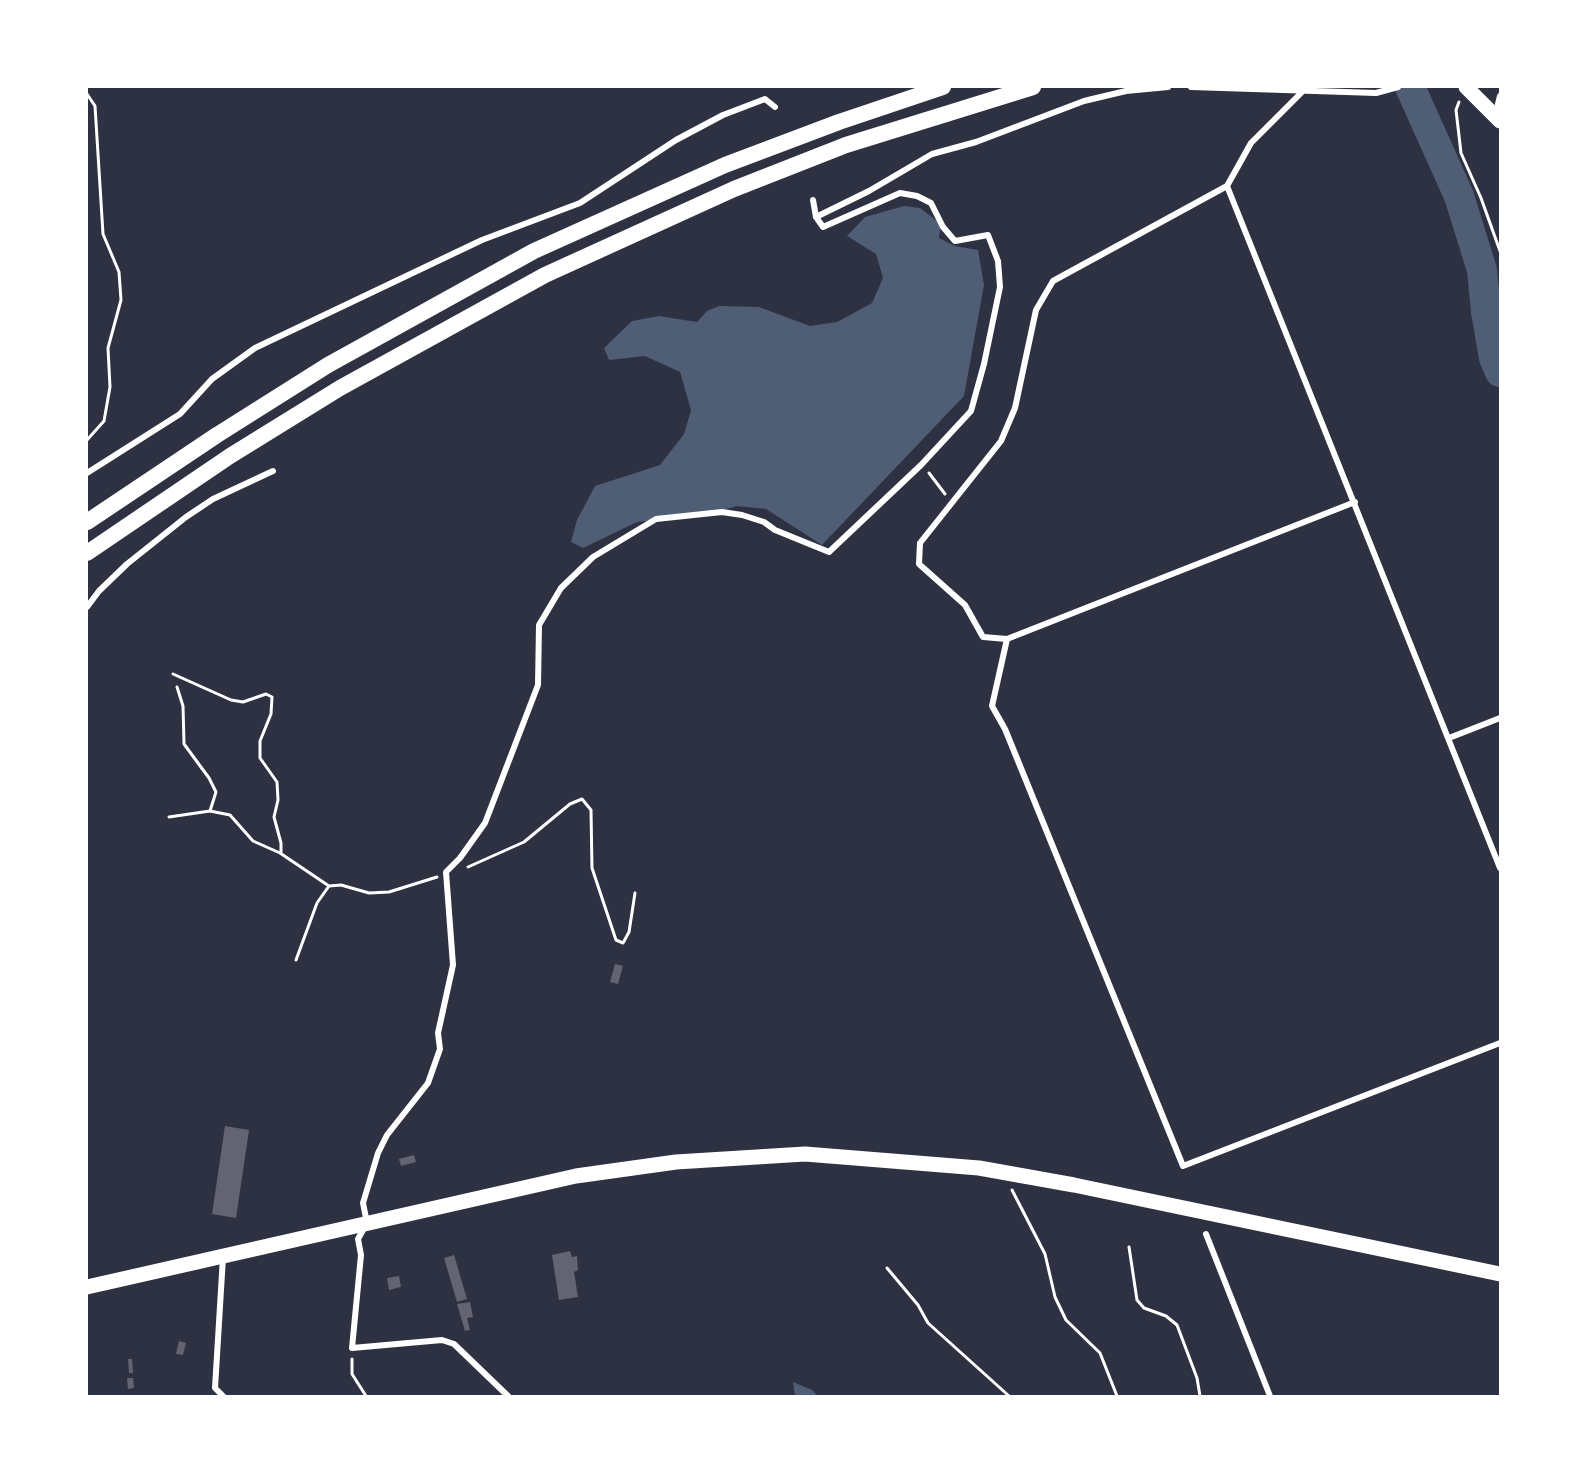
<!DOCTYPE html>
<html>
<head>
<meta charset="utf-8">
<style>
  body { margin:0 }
  #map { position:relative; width:1587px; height:1483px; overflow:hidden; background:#2d3142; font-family:"IBM Plex Serif",serif }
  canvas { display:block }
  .frame { position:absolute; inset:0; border:88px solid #fff; pointer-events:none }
</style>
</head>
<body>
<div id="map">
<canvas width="1587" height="1483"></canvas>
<div class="frame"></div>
</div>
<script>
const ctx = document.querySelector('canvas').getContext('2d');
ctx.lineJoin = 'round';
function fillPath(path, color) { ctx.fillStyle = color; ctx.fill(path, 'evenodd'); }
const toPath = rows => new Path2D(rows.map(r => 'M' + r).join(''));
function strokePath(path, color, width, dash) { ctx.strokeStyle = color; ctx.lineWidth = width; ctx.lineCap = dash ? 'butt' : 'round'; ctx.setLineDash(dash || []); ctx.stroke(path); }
const water = toPath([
  [904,206,920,208,941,224,939,238,955,246,978,250,984,285,964,396,822,545,766,509,737,506,713,513,637,522,583,548,571,542,577,520,595,486,660,465,684,434,691,410,680,372,645,356,609,360,604,348,632,321,659,316,697,322,707,311,719,306,759,307,810,326,837,322,872,303,883,278,876,254,847,236,865,217],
  [793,1382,812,1390,818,1396,795,1396]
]);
const river = toPath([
  [1410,87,1459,196,1482,270,1486,312,1494,358,1500,372]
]);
const building = toPath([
  [615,964,623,966,618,984,610,982],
  [225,1126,249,1130,236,1218,212,1214],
  [414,1155,416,1162,401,1166,399,1159],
  [570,1251,572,1257,577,1256,578,1270,574,1272,578,1297,559,1300,552,1255],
  [454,1255,467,1299,457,1302,444,1258],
  [399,1276,401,1287,389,1290,387,1278],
  [470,1302,473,1317,467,1318,470,1330,465,1331,457,1304],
  [179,1341,186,1343,183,1355,176,1354],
  [128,1359,132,1359,133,1373,129,1373],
  [127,1378,133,1378,134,1388,128,1389]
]);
const path = toPath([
  [87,94,95,106,103,234,119,272,121,300,108,348,110,387,104,421,87,440],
  [1459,102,1456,110,1461,153,1481,198,1500,251],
  [929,473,945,494],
  [173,674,231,700,243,702,266,694,272,697,271,714,260,741,260,758,277,782,278,800,274,817,281,843,281,852],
  [177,687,183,706,184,744,209,778,216,792,210,811,230,815,253,841,280,853,329,886,341,885,369,893,389,892,437,877],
  [169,817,210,811],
  [468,867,524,842,570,804,582,799,591,810,592,868,616,940,623,943,629,932,635,893],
  [296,960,317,903,329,886],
  [1012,1190,1045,1254,1055,1297,1066,1320,1100,1353,1117,1396],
  [1129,1247,1137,1300,1144,1308,1166,1316,1177,1325,1197,1378,1200,1396],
  [887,1268,918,1305,928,1323,1009,1396],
  [352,1359,352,1374,366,1396]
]);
const minor = toPath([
  [1191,87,1376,93,1398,87],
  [1303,91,1251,143,1227,186,1053,281,1036,310,1015,408,1001,441,920,543,919,564,965,605,983,637,1007,639,1355,502],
  [1495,116,1500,96],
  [1227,186,1500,868],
  [813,200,816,217,869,191,932,154,976,142,1084,101,1126,91,1168,87],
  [87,473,180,414,212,379,255,348,482,240,580,203,676,140,723,115,765,99,775,107],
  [87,607,99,591,127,564,186,517,213,499,273,471],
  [1007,639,992,706,1005,729,1183,1166,1500,1043],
  [1449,738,1500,718],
  [1206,1234,1270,1396],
  [223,1257,215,1388,223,1396],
  [508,1396,454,1344,442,1340,352,1348,361,1255,358,1239,367,1223,363,1203,378,1153,387,1135,428,1083,440,1049,438,1033,453,965,446,872,460,858,485,823,538,685,539,625,561,588,593,557,656,519,722,512,742,515,764,522,775,530,829,552,921,465,971,411,984,364,1000,287,998,261,988,235,955,241,943,227,931,203,917,196,900,193,823,227,816,217]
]);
const primary = toPath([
  [1466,87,1500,121],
  [87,1287,576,1176,676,1162,805,1154,979,1168,1074,1185,1500,1274]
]);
const motorway = toPath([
  [87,522,217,435,328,365,534,251,725,165,839,122,943,87],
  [87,553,230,456,340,388,545,275,734,189,846,145,1033,87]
]);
fillPath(water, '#4f5d75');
strokePath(river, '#4f5d75', 30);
fillPath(building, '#626471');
strokePath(path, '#fff', 3);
strokePath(minor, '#fff', 6);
strokePath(primary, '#fff', 15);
strokePath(motorway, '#fff', 16);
</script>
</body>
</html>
